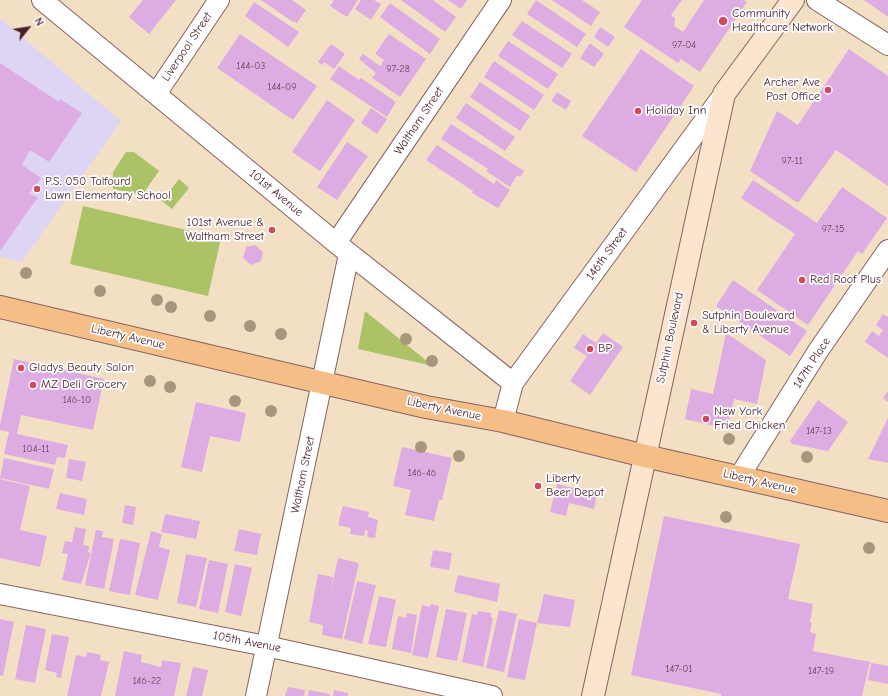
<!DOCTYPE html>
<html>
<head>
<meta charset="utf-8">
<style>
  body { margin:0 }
  #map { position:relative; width:888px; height:696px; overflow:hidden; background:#f3e0c4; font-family:"Comic Neue",sans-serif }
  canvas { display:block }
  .north { position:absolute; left:8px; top:8px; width:40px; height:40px; -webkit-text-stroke:3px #fff; paint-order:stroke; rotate:60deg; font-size:11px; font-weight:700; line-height:16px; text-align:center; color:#4a1f2b }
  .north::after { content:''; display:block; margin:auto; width:14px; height:18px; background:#4a1f2b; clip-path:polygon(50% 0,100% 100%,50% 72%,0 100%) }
</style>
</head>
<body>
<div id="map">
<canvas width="888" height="696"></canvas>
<div class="north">N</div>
</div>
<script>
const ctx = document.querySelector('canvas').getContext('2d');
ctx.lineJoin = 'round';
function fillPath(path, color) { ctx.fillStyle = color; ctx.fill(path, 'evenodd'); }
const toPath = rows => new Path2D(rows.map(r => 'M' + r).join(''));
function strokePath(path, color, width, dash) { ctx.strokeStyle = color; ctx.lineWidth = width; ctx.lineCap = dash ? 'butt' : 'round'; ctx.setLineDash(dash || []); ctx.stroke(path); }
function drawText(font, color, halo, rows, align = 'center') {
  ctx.font = font + ' "Comic Neue",sans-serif'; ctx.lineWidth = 3.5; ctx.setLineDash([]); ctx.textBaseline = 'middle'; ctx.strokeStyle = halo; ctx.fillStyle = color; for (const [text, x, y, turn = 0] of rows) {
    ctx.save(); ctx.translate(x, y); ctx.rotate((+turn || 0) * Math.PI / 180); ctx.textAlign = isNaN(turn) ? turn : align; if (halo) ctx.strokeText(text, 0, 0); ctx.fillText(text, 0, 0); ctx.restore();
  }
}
const built = toPath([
  [0,18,121,121,22,262,0,257]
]);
const green = toPath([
  [126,152,134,152,159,171,142,195,113,189,113,172],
  [179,179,189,188,172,209,162,201],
  [83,206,221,238,208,296,70,264],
  [365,311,433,366,358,349]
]);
const building = toPath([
  [143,0,176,0,149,34,129,17],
  [261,0,292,0,306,10,297,23,294,21,293,22],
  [334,0,358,0,347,17,330,6],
  [361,0,374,0,381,4,371,20,355,9],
  [401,0,433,0,456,17,445,32],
  [448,0,467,0,461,9],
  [536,0,586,34,577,47,527,14],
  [552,0,582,0,600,12,591,26],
  [642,0,682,0,671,15,675,18,674,26,683,32,704,0,744,0,747,2,700,72,681,59,678,63,624,27],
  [864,0,888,0,888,17],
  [254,2,299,32,288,47,245,16],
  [390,3,440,39,430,54,380,17],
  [522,21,572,54,562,68,512,35],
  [600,27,615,37,608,47,594,37],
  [240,34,317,86,293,120,217,68],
  [389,34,426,59,400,97,372,78,376,73,359,59,363,54,380,66,384,60,375,54],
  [508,41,558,74,548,89,498,56],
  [590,43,604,54,594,67,580,58],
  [331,44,345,54,334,69,324,62,322,65,318,62],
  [641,49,694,86,636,172,582,136],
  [849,49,888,76,888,186,836,150,798,203,750,171,777,111,798,125],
  [494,61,544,95,534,110,484,77],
  [0,63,59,102,60,99,82,113,49,162,30,150,22,165,41,178,29,194,38,197,0,251],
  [339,66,359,80,361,78,396,102,387,117,330,79],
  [480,82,530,116,520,131,470,97],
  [557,92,571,101,566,110,551,101],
  [327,100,355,120,320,171,292,152],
  [466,103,515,137,505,151,456,118],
  [371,108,387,119,377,134,361,123],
  [451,124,524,171,520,177,517,175,510,187,486,171,488,169,441,139],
  [347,142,368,156,337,200,317,187],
  [437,145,494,184,496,180,510,190,498,208,472,193,473,191,426,160],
  [753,180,817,223,842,187,887,218,862,254,858,251,808,325,757,290,795,234,741,198],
  [255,245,263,252,261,261,251,265,243,258,246,247],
  [733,280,807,331,790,356,716,306],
  [883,314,888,317,888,358,865,342,872,331,879,336,883,330,876,325],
  [603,333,623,347,590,395,570,381,587,356,574,348,583,334,596,343],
  [726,333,766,360,757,404,734,399,727,429,685,419,691,389,713,394],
  [14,359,104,379,93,430,21,415,17,434,68,445,65,458,57,457,55,465,4,454,9,432,0,430,0,425],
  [888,391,888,402,883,398],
  [818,400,848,422,828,451,792,444,790,441],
  [196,402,246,413,240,442,210,436,202,472,181,467],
  [888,418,888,463,868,459],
  [402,447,452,458,442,500,439,500,434,521,405,515,411,490,393,486],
  [4,458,54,469,49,489,0,478],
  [69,459,86,462,82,481,66,478],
  [0,479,30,486,20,530,47,536,40,567,0,558],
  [557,484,597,494,594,509,569,503,566,516,550,512],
  [60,493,87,499,84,515,56,509],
  [125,505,136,507,133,525,122,523],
  [343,506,369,512,368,517,378,520,375,538,367,537,368,531,365,530,364,536,350,534,351,528,338,525],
  [165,514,200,521,196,539,161,532],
  [664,516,800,544,788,599,813,604,810,622,812,623,810,632,816,634,813,651,870,662,862,696,721,696,721,694,631,675],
  [75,527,86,529,83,545,89,546,88,552,91,553,81,584,62,580,68,554,62,553,65,541,72,542],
  [239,529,261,534,257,555,234,551],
  [96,530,103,531,102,537,114,539,104,589,85,585],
  [151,531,162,534,159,547,170,550,158,600,135,595],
  [120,539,140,543,130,595,109,591],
  [433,550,452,553,449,570,430,567],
  [186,554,207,558,196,607,177,603],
  [338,558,359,563,342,639,322,635,323,625,309,622,318,574,333,577,330,595],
  [209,560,228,564,218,613,199,609],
  [235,564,252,568,241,616,225,612],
  [458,575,500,584,497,602,454,592],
  [357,581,376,585,362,644,344,639],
  [544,594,575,600,570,627,537,623],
  [379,596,396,600,386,647,368,644],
  [431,604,439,606,428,658,412,655,422,605,430,607],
  [446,609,467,613,457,661,436,657],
  [499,610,517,614,504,672,486,668],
  [478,611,491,613,491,618,493,618,483,667,462,662,472,614,477,615],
  [407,613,417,615,411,653,392,649,398,616,406,618],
  [0,619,14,622,3,676,0,675],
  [519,619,537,623,525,680,507,677],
  [26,625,46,629,35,683,15,679],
  [52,634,69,637,61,678,56,677,57,673,45,670],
  [124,651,142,655,141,662,161,667,162,660,181,663,174,696,115,696],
  [87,652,101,655,100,660,109,662,101,696,67,696,76,655,86,657],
  [871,663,888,666,888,684,868,680],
  [193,667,208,670,202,696,186,696],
  [288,687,305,690,304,696,285,696],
  [309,690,330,694,330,696,308,696],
  [334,690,348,693,348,696,333,696]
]);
const minor = toPath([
  [42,0,336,243,513,383],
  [817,0,888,45],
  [156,94,219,0],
  [336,243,501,0],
  [503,421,513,383,724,94],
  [739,477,818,351,888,250],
  [0,594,266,646,492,696],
  [256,696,349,254]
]);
const secondary = toPath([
  [593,696,724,94,793,0]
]);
const primary = toPath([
  [0,307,426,407,503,421,645,456,888,511]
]);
const trees = [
  [26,273],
  [100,291],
  [157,300],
  [171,307],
  [210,316],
  [250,326],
  [281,334],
  [406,339],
  [432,361],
  [150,381],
  [170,387],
  [235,401],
  [271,411],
  [729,439],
  [421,447],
  [459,456],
  [807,457],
  [726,517],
  [869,548]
];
const markers = [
  [723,21,5,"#d1495b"],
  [828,90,4,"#d1495b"],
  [638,111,4,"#d1495b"],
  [37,189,4,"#d1495b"],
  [272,230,4,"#d1495b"],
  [802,280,4,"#d1495b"],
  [694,323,4,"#d1495b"],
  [590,349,4,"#d1495b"],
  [21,368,4,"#d1495b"],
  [33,385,4,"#d1495b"],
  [706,419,4,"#d1495b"],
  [538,486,4,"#d1495b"]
];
const numberNames = [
  ["97-04",684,45],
  ["144-03",251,66],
  ["97-28",398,69],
  ["144-09",282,87],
  ["97-11",792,161],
  ["97-15",833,229],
  ["146-10",77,400],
  ["147-13",819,431],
  ["104-11",36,449],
  ["146-46",422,473],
  ["147-01",679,669],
  ["147-19",821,671],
  ["146-22",147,681]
];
const poiNames = [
  ["Community",732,14],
  ["Healthcare Network",732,28],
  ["Archer Ave",820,83,"right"],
  ["Post Office",820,97,"right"],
  ["Holiday Inn",646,111],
  ["P.S. 050 Talfourd",45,182],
  ["Lawn Elementary School",45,196],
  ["101st Avenue &",264,223,"right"],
  ["Waltham Street",264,237,"right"],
  ["Red Roof Plus",810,280],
  ["Sutphin Boulevard",702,316],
  ["& Liberty Avenue",702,330],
  ["BP",598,349],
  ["Gladys Beauty Salon",29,368],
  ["MZ Deli Grocery",41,385],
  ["New York",714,412],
  ["Fried Chicken",714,426],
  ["Liberty",546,479],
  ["Beer Depot",546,493]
];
const streetNames = [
  ["Liverpool Street",187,47,-56],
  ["Waltham Street",419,121,-56],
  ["101st Avenue",276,193,40],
  ["146th Street",607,254,-54],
  ["Liberty Avenue",128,337,13],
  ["Sutphin Boulevard",670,338,-78],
  ["147th Place",812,363,-57],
  ["Liberty Avenue",444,409,12],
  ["Waltham Street",303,475,-78],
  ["Liberty Avenue",760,482,13],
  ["105th Avenue",247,642,11]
];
fillPath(built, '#ded5f5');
fillPath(green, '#acc267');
fillPath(building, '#ddace3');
strokePath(minor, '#856361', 22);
strokePath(secondary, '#856361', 24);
strokePath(primary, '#856361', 24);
strokePath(minor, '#fff', 20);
strokePath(secondary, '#fbe5cf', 22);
strokePath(primary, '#f6be87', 22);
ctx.fillStyle = '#a9957b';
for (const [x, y] of trees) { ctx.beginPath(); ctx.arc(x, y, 6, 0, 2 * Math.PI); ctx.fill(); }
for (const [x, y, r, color] of markers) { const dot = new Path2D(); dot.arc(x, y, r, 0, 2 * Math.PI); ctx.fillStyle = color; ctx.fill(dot); strokePath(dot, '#fff', 1.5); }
drawText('10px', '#6f4259', null, numberNames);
drawText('12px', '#4a1f2b', '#fff', poiNames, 'left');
drawText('12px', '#4a1f2b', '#fff', streetNames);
</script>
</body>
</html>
